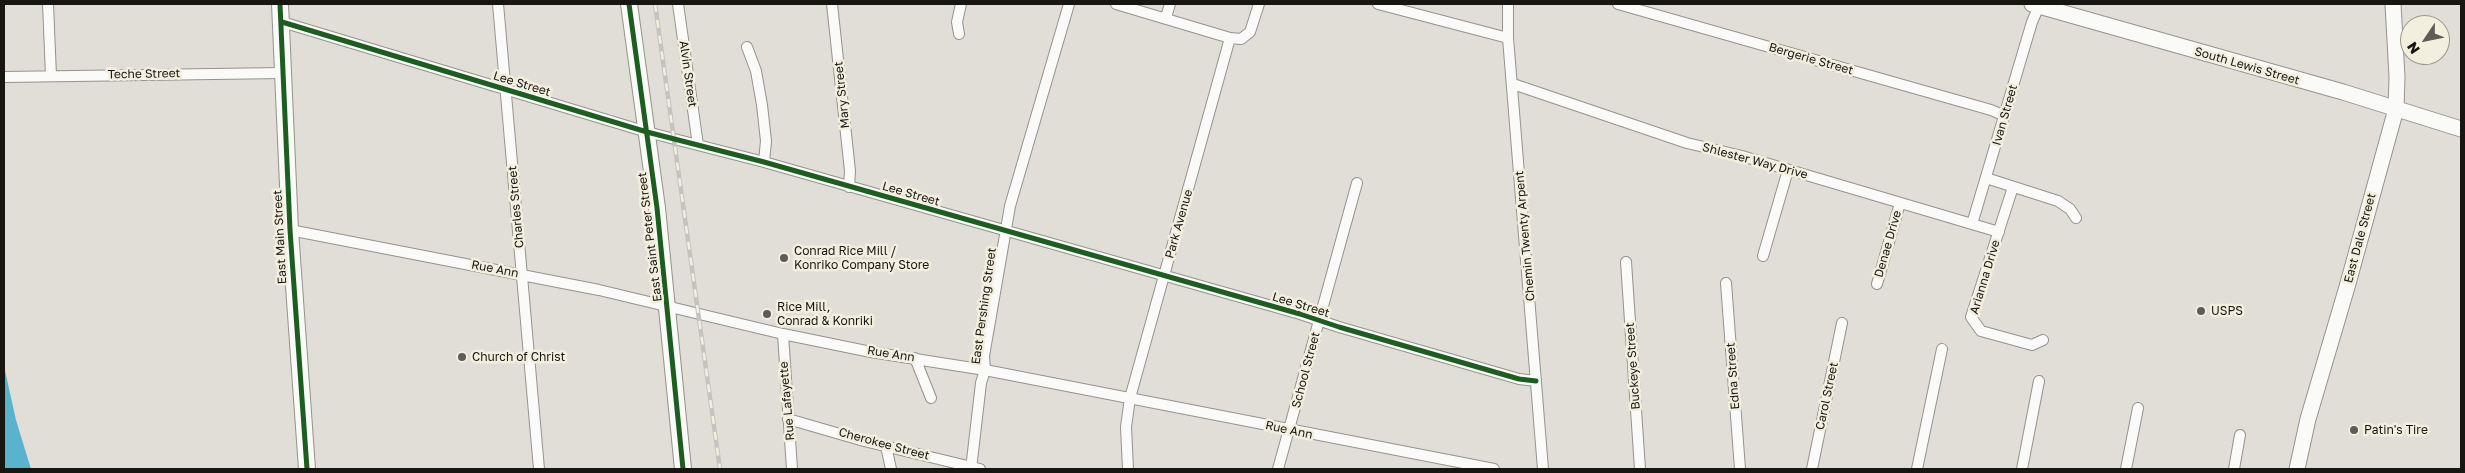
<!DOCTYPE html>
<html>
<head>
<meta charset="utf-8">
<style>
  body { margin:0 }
  #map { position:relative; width:2465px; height:473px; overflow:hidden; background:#e0ded6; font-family:"Golos Text",sans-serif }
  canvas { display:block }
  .frame { position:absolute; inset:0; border:5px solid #171611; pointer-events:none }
  .north { position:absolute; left:2400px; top:15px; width:50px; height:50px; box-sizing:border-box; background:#f2efdf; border:1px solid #9a988d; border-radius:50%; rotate:236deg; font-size:14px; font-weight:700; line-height:20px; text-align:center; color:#171611 }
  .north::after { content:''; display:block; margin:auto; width:18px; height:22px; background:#5d5c56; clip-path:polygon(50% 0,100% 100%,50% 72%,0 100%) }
</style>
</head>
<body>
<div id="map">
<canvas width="2465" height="473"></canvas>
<div class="frame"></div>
<div class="north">N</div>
</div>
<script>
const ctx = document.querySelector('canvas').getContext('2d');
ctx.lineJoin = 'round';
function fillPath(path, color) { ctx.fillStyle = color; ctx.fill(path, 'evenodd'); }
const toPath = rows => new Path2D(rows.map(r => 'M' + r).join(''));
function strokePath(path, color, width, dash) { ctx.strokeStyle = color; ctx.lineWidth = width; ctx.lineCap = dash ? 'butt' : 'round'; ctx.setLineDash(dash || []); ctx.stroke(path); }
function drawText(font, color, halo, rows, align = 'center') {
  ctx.font = font + ' "Golos Text",sans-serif'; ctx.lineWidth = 5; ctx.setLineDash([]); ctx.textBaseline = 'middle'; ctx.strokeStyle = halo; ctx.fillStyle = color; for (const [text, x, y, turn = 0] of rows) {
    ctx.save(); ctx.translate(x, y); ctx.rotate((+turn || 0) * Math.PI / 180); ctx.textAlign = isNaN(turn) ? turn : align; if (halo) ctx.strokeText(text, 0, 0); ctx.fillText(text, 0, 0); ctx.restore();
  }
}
const water = toPath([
  [4,366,16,420,31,469,4,469]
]);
const street = toPath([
  [48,4,51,76],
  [498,4,539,469],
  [678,4,698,145],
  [832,4,850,171,849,187],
  [1116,4,1230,38,1241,39,1250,32,1259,4],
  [1378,4,1508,38],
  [1508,4,1508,38,1543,469],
  [1618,4,1991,110,2005,116],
  [1166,17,1170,4],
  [282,22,647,132,764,162,1300,314,1339,327,1519,379,1536,381],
  [959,34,957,22,961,4],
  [747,47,756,71,762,105,766,141,764,162],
  [4,77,283,73],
  [1513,84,1687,143,1742,156,1999,232],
  [1986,178,2058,201,2070,209,2076,218],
  [2013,187,1971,317,1981,331,2032,345,2043,340],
  [1972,224,2032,22,2039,6],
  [290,230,599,290,783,334,871,352,985,370,1494,469],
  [1763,256,1788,170],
  [1626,262,1640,469],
  [1726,283,1740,469],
  [1877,284,1900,203],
  [783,334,792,469],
  [915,358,931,398],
  [788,419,864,441,980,469],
  [886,446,891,469],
  [971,469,981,383,985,370,984,356,1010,206,1069,4],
  [1128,469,1126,427,1130,398,1230,38],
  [1278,469,1357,183],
  [1812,469,1842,323],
  [1917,469,1942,349],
  [2022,469,2039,381],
  [2126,469,2138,408],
  [2234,469,2240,435]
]);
const secondary = toPath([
  [2032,4,2343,92,2461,129],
  [2297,469,2308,419,2347,287,2396,109,2397,77,2393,4]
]);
const primary = toPath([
  [280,4,290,230,307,469],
  [629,4,657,208,683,469]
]);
const rail = toPath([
  [655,4,720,469]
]);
const cycleway = toPath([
  [280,4,290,230,307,469],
  [629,4,657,208,683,469],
  [282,22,647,132,764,162,1300,314,1339,327,1519,379,1536,381]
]);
const markers = [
  [784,258,5,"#5d5c56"],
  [2201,311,5,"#5d5c56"],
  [767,314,5,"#5d5c56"],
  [462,357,5,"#5d5c56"],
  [2354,430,5,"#5d5c56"]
];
const streetNames = [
  ["Bergerie Street",1811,59,16],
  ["South Lewis Street",2247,66,16],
  ["Teche Street",144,74,-1],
  ["Alvin Street",688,74,82],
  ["Lee Street",522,84,17],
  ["Mary Street",842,95,-96],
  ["Ivan Street",2005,115,-74],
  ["Shlester Way Drive",1755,161,15],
  ["Lee Street",911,194,16],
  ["Charles Street",516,207,-95],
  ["Park Avenue",1179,224,-74],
  ["Chemin Twenty Arpent",1525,236,-95],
  ["East Main Street",280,237,-93],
  ["East Saint Peter Street",650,237,-97],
  ["East Dale Street",2360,238,-75],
  ["Denae Drive",1888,244,-74],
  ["Rue Ann",495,269,11],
  ["Arianna Drive",1985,277,-73],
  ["Lee Street",1301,305,17],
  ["East Pershing Street",984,306,-82],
  ["Rue Ann",891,354,9],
  ["Buckeye Street",1633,366,-94],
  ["School Street",1306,370,-75],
  ["Edna Street",1733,376,-94],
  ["Carol Street",1827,396,-78],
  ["Rue Lafayette",787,401,-95],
  ["Rue Ann",1289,430,12],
  ["Cherokee Street",884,444,15]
];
const poiNames = [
  ["Conrad Rice Mill /",794,251],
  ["Konriko Company Store",794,265],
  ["Rice Mill,",777,307],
  ["Conrad & Konriki",777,321],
  ["USPS",2211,311],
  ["Church of Christ",472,357],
  ["Patin's Tire",2364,430]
];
fillPath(water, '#5ab3cc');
strokePath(street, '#94938c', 12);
strokePath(secondary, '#94938c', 17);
strokePath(primary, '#94938c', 18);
strokePath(street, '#fafaf9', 10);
strokePath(secondary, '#fafaf9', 15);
strokePath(primary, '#fafaf9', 16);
strokePath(rail, '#c3c3c0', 4.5);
strokePath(rail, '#f2efdf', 2.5, [8]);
strokePath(cycleway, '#1b5e20', 5);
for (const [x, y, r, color] of markers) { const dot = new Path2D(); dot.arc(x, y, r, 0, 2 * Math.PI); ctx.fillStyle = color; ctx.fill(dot); strokePath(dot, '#f2efdf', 2); }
drawText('12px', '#171611', '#f2efdf', streetNames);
drawText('12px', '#171611', '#f2efdf', poiNames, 'left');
</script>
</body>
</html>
